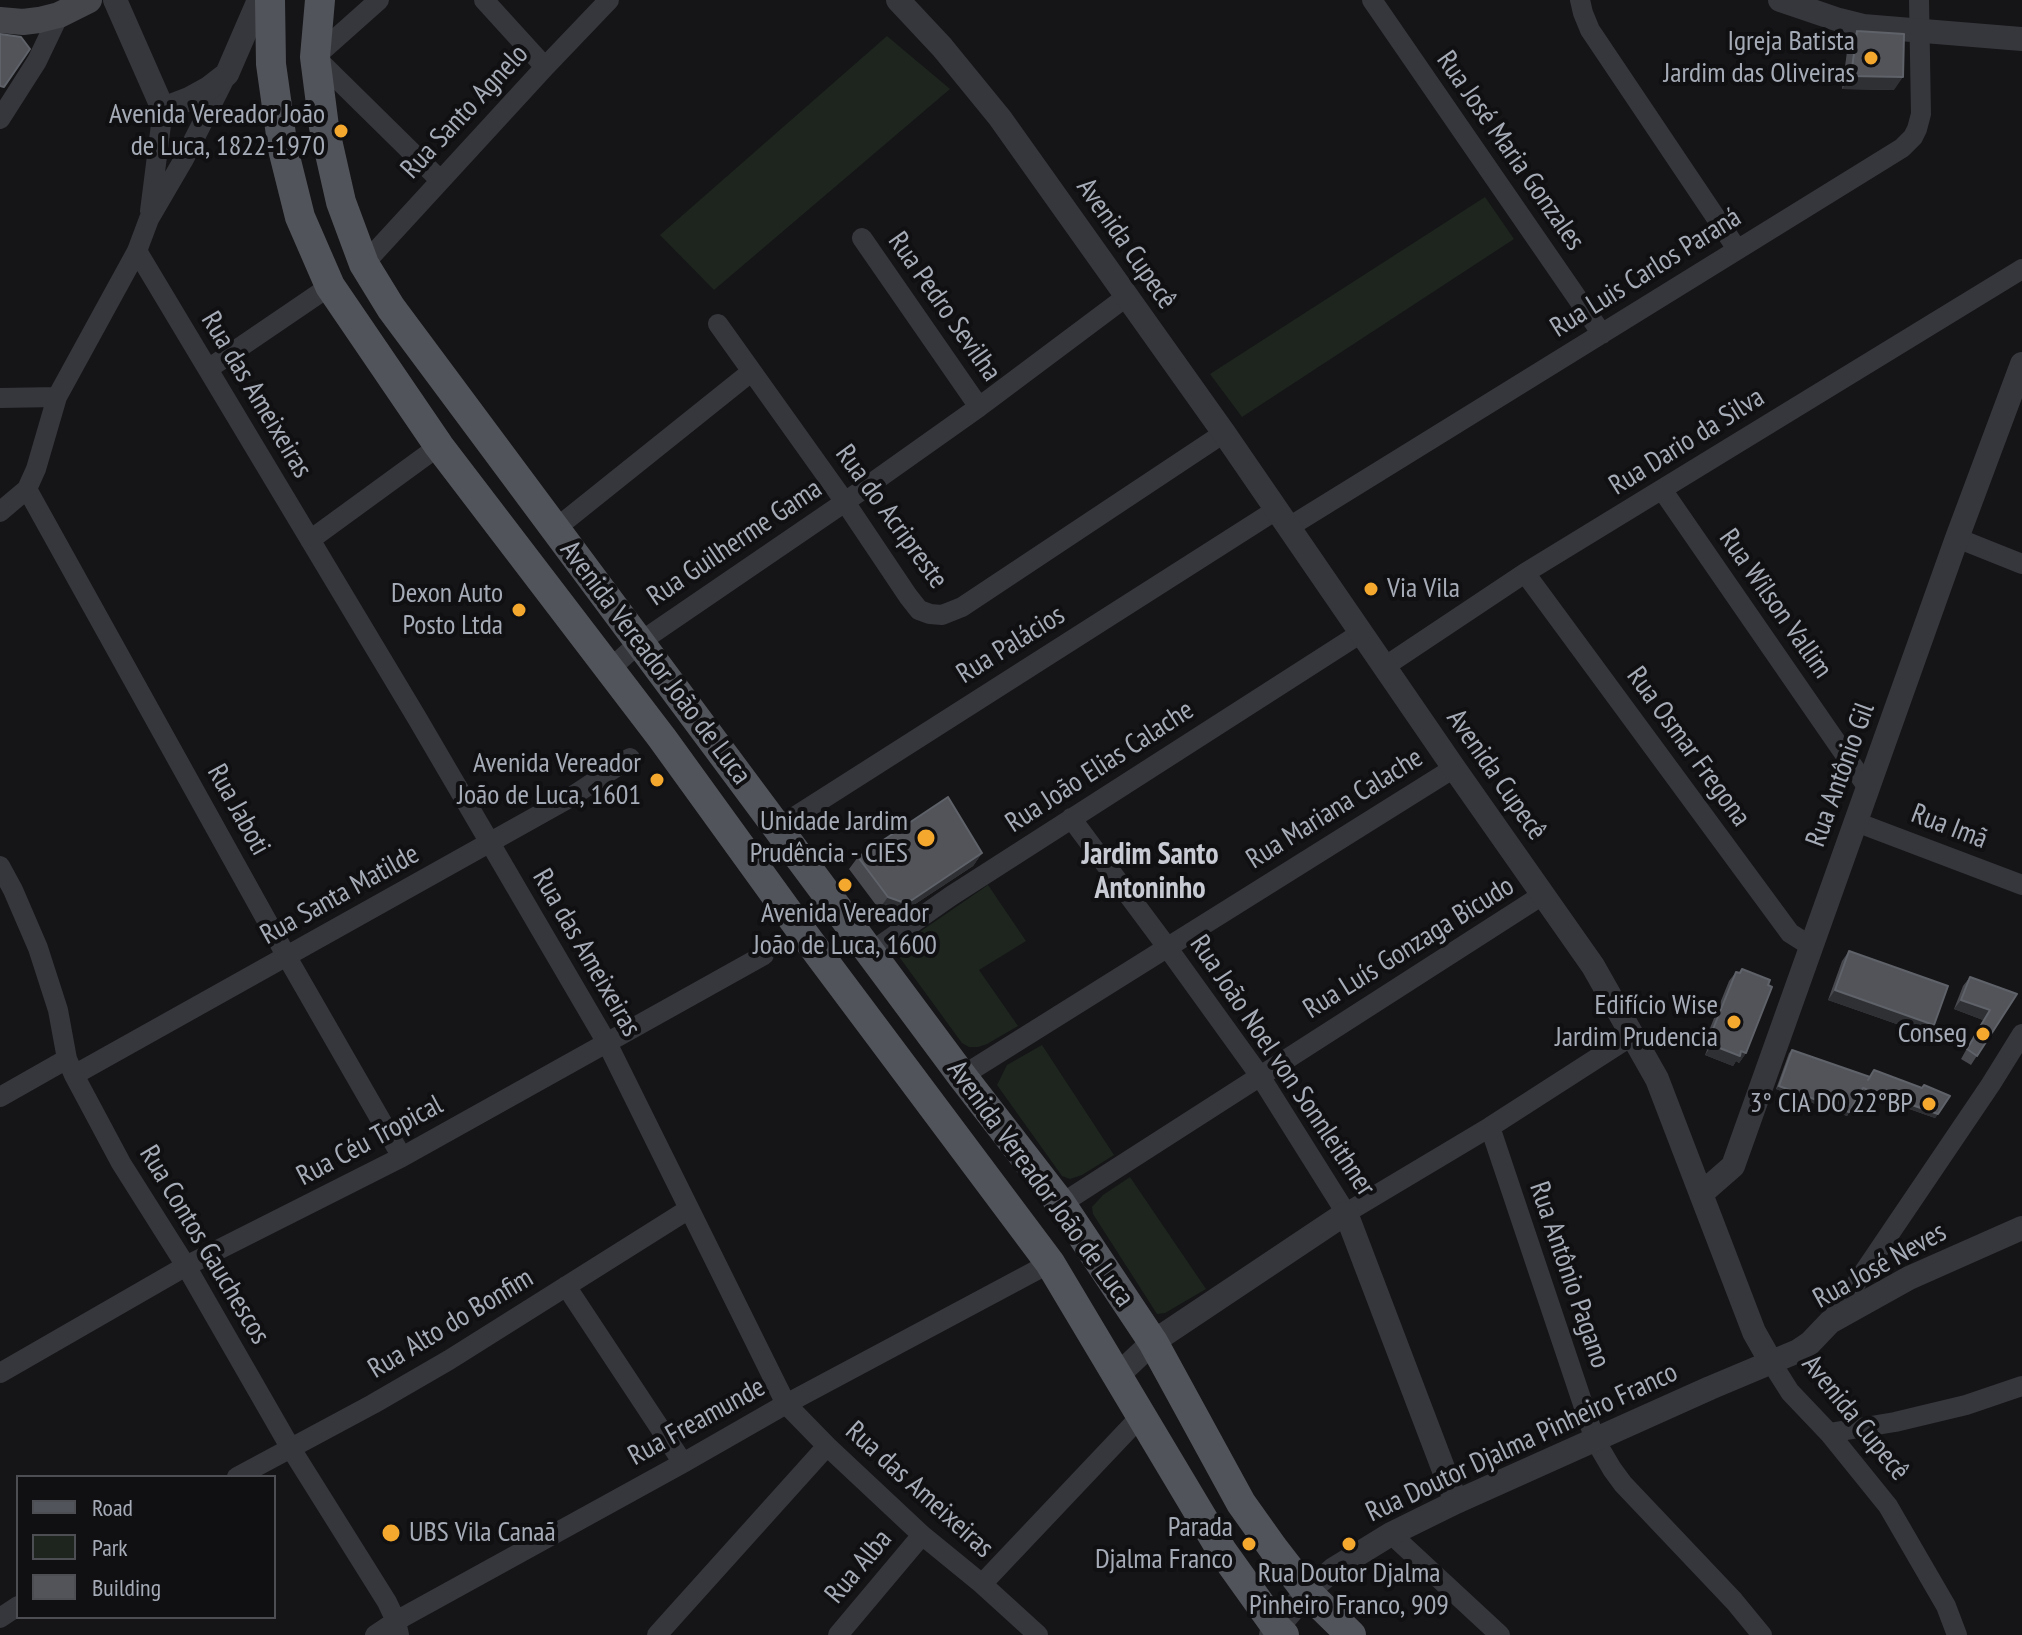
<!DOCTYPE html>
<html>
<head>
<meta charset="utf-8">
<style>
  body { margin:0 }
  #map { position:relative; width:2022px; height:1635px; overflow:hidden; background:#151517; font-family:"PT Sans Narrow",sans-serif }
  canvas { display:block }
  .legend { position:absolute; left:16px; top:1475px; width:260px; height:144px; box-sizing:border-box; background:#101012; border:2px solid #4c4e54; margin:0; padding:10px 14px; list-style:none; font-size:24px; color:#a6acb7 }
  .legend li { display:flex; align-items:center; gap:16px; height:40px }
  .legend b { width:40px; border:2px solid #4c4e54 }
</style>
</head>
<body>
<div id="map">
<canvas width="2022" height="1635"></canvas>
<ul class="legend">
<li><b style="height:10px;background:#52545b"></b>Road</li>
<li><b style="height:22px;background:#1d251e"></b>Park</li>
<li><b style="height:22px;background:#52545a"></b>Building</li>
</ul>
</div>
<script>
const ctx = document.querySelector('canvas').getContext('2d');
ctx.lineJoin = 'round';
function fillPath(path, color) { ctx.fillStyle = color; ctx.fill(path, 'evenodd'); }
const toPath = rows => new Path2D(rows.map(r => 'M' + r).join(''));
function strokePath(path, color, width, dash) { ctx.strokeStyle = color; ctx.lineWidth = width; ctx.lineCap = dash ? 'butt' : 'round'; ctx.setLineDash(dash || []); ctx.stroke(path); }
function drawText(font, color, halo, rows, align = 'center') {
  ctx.font = font + ' "PT Sans Narrow",sans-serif'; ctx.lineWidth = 8; ctx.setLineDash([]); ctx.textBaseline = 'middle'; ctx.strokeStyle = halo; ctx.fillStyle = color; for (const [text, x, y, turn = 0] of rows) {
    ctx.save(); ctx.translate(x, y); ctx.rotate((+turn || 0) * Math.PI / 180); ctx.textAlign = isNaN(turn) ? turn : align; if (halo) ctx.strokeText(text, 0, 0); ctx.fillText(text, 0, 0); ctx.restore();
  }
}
const green = toPath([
  [887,36,950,89,714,290,660,235],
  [1485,197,1514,239,1242,417,1210,374],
  [988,885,1026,941,979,970,1018,1026,987,1044,978,1047,969,1047,962,1043,900,958,908,940],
  [1042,1045,1114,1155,1082,1175,1070,1179,1062,1176,997,1085,1007,1065],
  [1130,1177,1206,1289,1165,1313,1157,1314,1093,1214,1092,1207,1103,1195]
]);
const minor = toPath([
  [379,0,315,57,440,180],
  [484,0,545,67],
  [1372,0,1602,334],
  [1580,0,1583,13,1590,30,1737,249],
  [0,119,37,61,59,15],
  [150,211,163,109],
  [862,238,979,407],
  [137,251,417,718,607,1043,786,1404,827,1446,922,1535,982,1584,1038,1635],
  [364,264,545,67,609,0],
  [718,324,845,502,908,596,919,610,930,614,942,615,962,607,1224,433],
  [208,369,330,286],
  [0,398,57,397],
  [27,489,287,957,402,1157],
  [1663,491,1868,788],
  [0,512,27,489,36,469,57,397,137,251,149,219,184,159,227,74],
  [1289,527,1902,148,1913,137,1917,129,1921,114,1919,0],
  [555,529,751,372],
  [1957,538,2022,564],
  [310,540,439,446],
  [1525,573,1790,933,1812,947],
  [1384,667,1525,573,2022,269],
  [610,669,640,642,845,502,979,407,1126,297],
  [1071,818,1167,947,1260,1076,1346,1213,1490,1127,1633,1035],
  [1856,822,2022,885],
  [777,828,1276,510],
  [0,866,13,890,38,948,58,1010,67,1059,74,1075,121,1163,186,1266,290,1447,387,1602,396,1621,399,1635],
  [871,952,951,896,1361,633],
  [74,1075,571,797,630,758],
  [962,1076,1454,768],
  [0,1097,67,1059],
  [1490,1127,1595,1440,1612,1469,1623,1484,1734,1601,1762,1635],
  [1061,1204,1544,894],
  [566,1286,683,1463],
  [1830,1322,1991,1084,2022,1034],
  [1771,1362,1790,1392,1829,1433,1888,1506,1946,1606,1957,1635],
  [0,1373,186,1266,402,1157,764,955],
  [1829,1433,1895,1422,1966,1405,2022,1386],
  [237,1477,373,1404,449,1360,689,1209],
  [1391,1534,1500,1635],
  [982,1584,1142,1415],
  [0,1618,18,1606],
  [375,1635,396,1621,683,1463,786,1404,1050,1263],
  [657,1635,827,1446],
  [838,1635,922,1535]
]);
const tertiary = toPath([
  [115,0,163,109,189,99,209,88,227,74,259,0],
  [898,0,942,47,1000,118,1224,433,1454,768,1593,966,1657,1079,1754,1332,1771,1362],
  [1780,0,1839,20,1863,26,2022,39],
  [1701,1194,1733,1166,1957,538,2022,364],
  [1117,1376,1153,1342,1346,1213,1456,1502],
  [1271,1635,1307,1592,1334,1569,1391,1534,1456,1502,1710,1388,1798,1351,1810,1343,1830,1322,1909,1278,2022,1228]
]);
const secondary = toPath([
  [0,20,23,22,39,20,59,15,89,0]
]);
const primary = toPath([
  [270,0,271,64,283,149,300,217,330,286,439,446,662,738,803,933,1050,1263,1222,1551,1277,1628,1284,1635],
  [320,0,315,57,324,127,341,202,364,264,391,308,962,1076,1061,1204,1153,1342,1241,1503,1273,1548,1307,1592,1351,1635]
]);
const wall = toPath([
  [1857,31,1894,90,1842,89,1848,44],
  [982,853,973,866,903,912,893,915,879,909,849,869,858,857],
  [1849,951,1934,1025,1928,1035,1828,1000,1842,961],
  [1742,969,1746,1053,1739,1063,1736,1061,1733,1066,1705,1055,1707,1050,1702,1048,1729,981,1736,972,1739,973],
  [1970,977,2017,994,1971,1065,1961,1059,1983,1020,1954,1009,1963,986],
  [1792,1050,1938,1114,1935,1118,1861,1092,1847,1116,1776,1089,1789,1053]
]);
const shadedWall = toPath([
  [1851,76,1903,77,1894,90,1842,89],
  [982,853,973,866,903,912,893,915,879,909,888,897],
  [1835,990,1934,1025,1928,1035,1828,1000],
  [1961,1000,1990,1010,1983,1020,1954,1009],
  [1709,1039,1713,1041,1707,1050,1702,1048],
  [1712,1045,1741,1051,1746,1053,1739,1063,1736,1061,1733,1066,1705,1055],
  [1779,1086,1849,1112,1847,1116,1776,1089],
  [1863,1088,1938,1114,1935,1118,1861,1092]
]);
const building = toPath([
  [1857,31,1904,34,1903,77,1851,76,1857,31],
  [0,34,21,37,30,49,4,87,0,86,0,34],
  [948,797,982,853,912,900,902,902,888,897,858,857,948,797],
  [1849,951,1948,986,1934,1025,1835,990,1849,951],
  [1742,969,1770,980,1768,985,1772,987,1746,1053,1741,1051,1740,1056,1712,1045,1713,1041,1709,1039,1736,972,1740,973,1742,969],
  [1970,977,2017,994,1977,1056,1967,1049,1990,1010,1961,1000,1970,977],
  [1792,1050,1870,1077,1868,1080,1874,1070,1922,1088,1924,1085,1950,1096,1938,1114,1863,1088,1849,1112,1779,1086,1792,1050]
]);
const markers = [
  [1871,58,8,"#f5a82e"],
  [341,131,8,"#f5a82e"],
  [1371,589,8,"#f5a82e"],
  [519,610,8,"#f5a82e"],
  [657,780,8,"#f5a82e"],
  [926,838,10,"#f5a82e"],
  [845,885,8,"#f5a82e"],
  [1734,1022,8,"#f5a82e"],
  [1983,1034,8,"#f5a82e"],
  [1929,1104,8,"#f5a82e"],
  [391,1533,10,"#f5a82e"],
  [1249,1544,8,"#f5a82e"],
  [1349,1544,8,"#f5a82e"]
];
const poiNames = [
  ["Igreja Batista",1855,42],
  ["Jardim das Oliveiras",1855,74],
  ["Avenida Vereador João",325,115],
  ["de Luca, 1822-1970",325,147],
  ["Via Vila",1387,589,"left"],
  ["Dexon Auto",503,594],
  ["Posto Ltda",503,626],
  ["Avenida Vereador",641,764],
  ["João de Luca, 1601",641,796],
  ["Unidade Jardim",908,822],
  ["Prudência - CIES",908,854],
  ["Avenida Vereador",845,914,"center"],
  ["João de Luca, 1600",845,946,"center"],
  ["Edifício Wise",1718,1006],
  ["Jardim Prudencia",1718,1038],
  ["Conseg",1967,1034],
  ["3° CIA DO 22°BP",1913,1104],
  ["Parada",1233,1528],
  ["Djalma Franco",1233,1560],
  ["UBS Vila Canaã",409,1533,"left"],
  ["Rua Doutor Djalma",1349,1574,"center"],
  ["Pinheiro Franco, 909",1349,1606,"center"]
];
const streetNames = [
  ["Rua Santo Agnelo",465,112,-47],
  ["Rua José Maria Gonzales",1510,151,55],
  ["Avenida Cupecê",1126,244,55],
  ["Rua Luis Carlos Paraná",1646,273,-32],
  ["Rua Pedro Sevilha",944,307,55],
  ["Rua das Ameixeiras",256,395,59],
  ["Rua Dario da Silva",1687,442,-32],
  ["Rua do Acripreste",891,517,54],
  ["Rua Guilherme Gama",735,543,-34],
  ["Rua Wilson Vallim",1775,604,55],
  ["Rua Palácios",1011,645,-32],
  ["Avenida Vereador João de Luca",655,663,53],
  ["Rua Osmar Fregona",1688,747,54],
  ["Rua João Elias Calache",1100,767,-33],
  ["Avenida Cupecê",1496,775,55],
  ["Rua Antônio Gil",1841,775,-70],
  ["Rua Mariana Calache",1335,809,-32],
  ["Rua Jaboti",238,810,61],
  ["Rua Imã",1949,827,21],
  ["Rua Santa Matilde",340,895,-29],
  ["Rua Luís Gonzaga Bicudo",1409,948,-32],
  ["Rua das Ameixeiras",586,953,60],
  ["Rua João Noel von Sonnleithner",1282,1066,56],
  ["Rua Céu Tropical",370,1141,-28],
  ["Avenida Vereador João de Luca",1040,1184,54],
  ["Rua Contos Gauchescos",204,1245,59],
  ["Rua José Neves",1880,1266,-29],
  ["Rua Antônio Pagano",1569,1275,71],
  ["Rua Alto do Bonfim",451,1324,-31],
  ["Avenida Cupecê",1855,1418,51],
  ["Rua Freamunde",697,1422,-29],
  ["Rua Doutor Djalma Pinheiro Franco",1522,1443,-25],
  ["Rua das Ameixeiras",919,1490,42],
  ["Rua Alba",859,1567,-50]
];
const neighbourhoodNames = [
  ["Jardim Santo",1150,855],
  ["Antoninho",1150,889]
];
fillPath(green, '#1d251e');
strokePath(minor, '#36373c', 20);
strokePath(tertiary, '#36373c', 24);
strokePath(secondary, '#44464c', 26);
strokePath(primary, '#52545b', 30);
fillPath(wall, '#48494f');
fillPath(shadedWall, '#2f3034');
fillPath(building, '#52545a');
strokePath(building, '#5f6269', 2);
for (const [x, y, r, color] of markers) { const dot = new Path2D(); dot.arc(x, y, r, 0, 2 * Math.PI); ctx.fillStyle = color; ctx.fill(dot); strokePath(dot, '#101012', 3); }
drawText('28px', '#a6acb7', '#101012', poiNames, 'right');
drawText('28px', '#a6acb7', '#101012', streetNames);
drawText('bold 30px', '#c8cbd3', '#101012', neighbourhoodNames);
</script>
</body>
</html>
